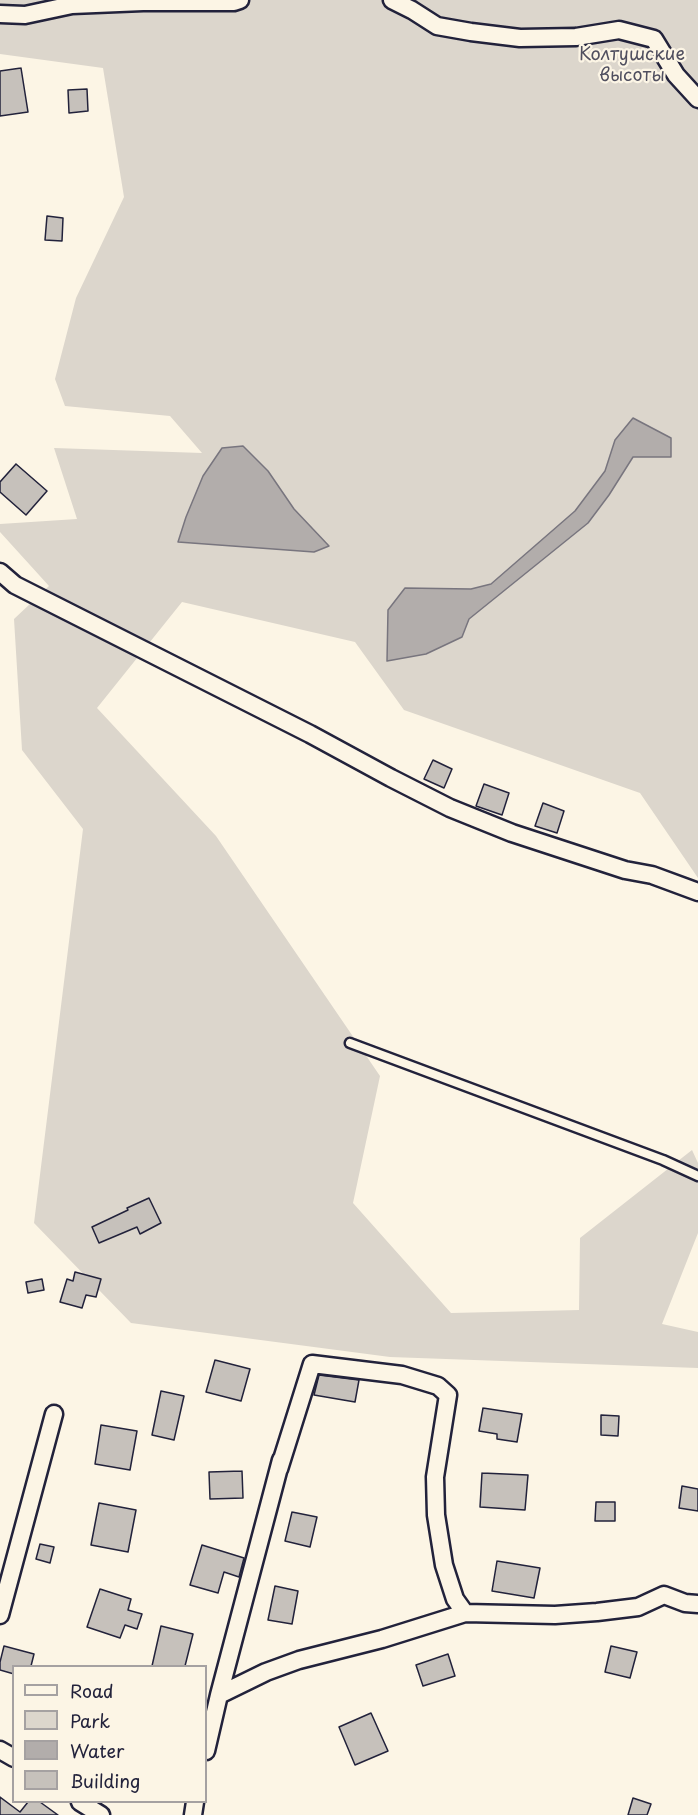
<!DOCTYPE html>
<html>
<head>
<meta charset="utf-8">
<style>
  body { margin:0 }
  #map { position:relative; width:698px; height:1815px; overflow:hidden; background:#fcf5e5; font-family:"Playpen Sans",sans-serif }
  canvas { display:block }
  .legend { position:absolute; left:12px; top:1665px; width:195px; height:138px; box-sizing:border-box; background:#fcf5e5; border:2px solid #a5a1a1; margin:0; padding:8px 10px; list-style:none; font-size:18px; color:#22223b }
  .legend li { display:flex; align-items:center; gap:12px; height:30px }
  .legend b { width:30px; border:2px solid #a5a1a1 }
</style>
</head>
<body>
<div id="map">
<canvas width="698" height="1815"></canvas>
<ul class="legend">
<li><b style="height:8px;background:#fcf5e5"></b>Road</li>
<li><b style="height:16px;background:#dcd6cc"></b>Park</li>
<li><b style="height:16px;background:#b2adab"></b>Water</li>
<li><b style="height:16px;background:#c6c1bb"></b>Building</li>
</ul>
</div>
<script>
const ctx = document.querySelector('canvas').getContext('2d');
ctx.lineJoin = 'round';
function fillPath(path, color) { ctx.fillStyle = color; ctx.fill(path, 'evenodd'); }
const toPath = rows => new Path2D(rows.map(r => 'M' + r).join(''));
function strokePath(path, color, width, dash) { ctx.strokeStyle = color; ctx.lineWidth = width; ctx.lineCap = dash ? 'butt' : 'round'; ctx.setLineDash(dash || []); ctx.stroke(path); }
function drawText(font, color, halo, rows, align = 'center') {
  ctx.font = font + ' "Playpen Sans",sans-serif'; ctx.lineWidth = 4.5; ctx.setLineDash([]); ctx.textBaseline = 'middle'; ctx.strokeStyle = halo; ctx.fillStyle = color; for (const [text, x, y, turn = 0] of rows) {
    ctx.save(); ctx.translate(x, y); ctx.rotate((+turn || 0) * Math.PI / 180); ctx.textAlign = isNaN(turn) ? turn : align; if (halo) ctx.strokeText(text, 0, 0); ctx.fillText(text, 0, 0); ctx.restore();
  }
}
const green = toPath([
  [0,0,698,0,698,878,640,793,404,710,355,642,182,602,97,708,216,836,380,1076,353,1203,451,1313,579,1310,580,1238,692,1150,698,1163,698,1233,662,1324,698,1332,698,1368,390,1357,131,1323,34,1223,83,829,22,750,14,619,49,586,0,532,0,524,77,519,54,448,202,453,170,416,65,406,55,379,76,298,124,197,103,68,0,54],
  [615,440,633,457,609,495,588,523,469,619,471,589,491,584,575,511,605,471],
  [268,471,294,509,328,546,186,517]
]);
const water = toPath([
  [633,418,671,438,671,457,633,457,609,495,588,523,469,619,462,637,426,654,387,661,388,610,405,588,471,589,491,584,575,511,605,471,615,440,633,418],
  [243,446,268,471,294,509,329,546,314,552,178,542,186,517,203,476,222,448,243,446]
]);
const building = toPath([
  [21,68,28,112,0,116,0,71,21,68],
  [87,89,88,111,69,113,68,90,87,89],
  [47,216,63,218,62,241,45,240,47,216],
  [16,464,47,491,26,515,0,492,0,482,16,464],
  [433,760,452,769,444,788,424,779,433,760],
  [484,784,509,793,502,815,476,806,484,784],
  [543,803,564,811,557,833,535,826,543,803],
  [149,1198,161,1223,140,1234,137,1227,99,1243,92,1227,128,1210,127,1208,149,1198],
  [75,1272,101,1279,96,1297,86,1295,82,1308,60,1302,67,1279,73,1281,75,1272],
  [42,1279,44,1290,28,1293,26,1282,42,1279],
  [215,1360,250,1369,241,1401,206,1392,215,1360],
  [319,1375,359,1380,355,1402,314,1395,319,1375],
  [161,1391,184,1396,174,1440,152,1435,161,1391],
  [483,1408,522,1414,517,1442,497,1439,497,1434,479,1431,483,1408],
  [601,1415,619,1416,618,1436,601,1435,601,1415],
  [101,1425,137,1431,130,1470,95,1464,101,1425],
  [242,1471,243,1498,210,1499,209,1472,242,1471],
  [482,1473,528,1475,525,1510,480,1507,482,1473],
  [682,1486,698,1489,698,1511,679,1508,682,1486],
  [596,1502,615,1502,615,1521,595,1521,596,1502],
  [99,1503,136,1510,128,1552,91,1545,99,1503],
  [292,1512,317,1517,310,1547,285,1541,292,1512],
  [40,1544,54,1547,50,1563,36,1559,40,1544],
  [202,1545,244,1558,239,1577,224,1572,218,1593,190,1585,202,1545],
  [497,1561,540,1568,534,1598,492,1591,497,1561],
  [275,1586,298,1591,292,1624,268,1620,275,1586],
  [100,1589,131,1599,128,1610,142,1614,137,1629,125,1625,120,1638,87,1627,100,1589],
  [161,1626,193,1634,185,1666,152,1666,161,1626],
  [4,1646,34,1654,31,1666,14,1666,14,1674,0,1670,0,1662,4,1646],
  [611,1646,637,1652,630,1678,605,1672,611,1646],
  [448,1654,455,1676,423,1686,416,1665,448,1654],
  [371,1713,388,1751,355,1765,339,1727,371,1713],
  [0,1797,20,1812,28,1802,40,1802,58,1815,0,1815,0,1797],
  [633,1798,651,1804,647,1815,628,1815,633,1798]
]);
const lane = toPath([
  [350,1043,663,1160,698,1176]
]);
const street = toPath([
  [392,0,412,10,437,26,471,32,520,38,576,37,619,30,654,39,676,75,698,99],
  [0,14,25,15,72,5,143,2,234,2,240,0],
  [0,572,15,585,310,734,391,778,450,808,512,833,625,870,652,875,698,892],
  [279,1469,312,1364,402,1375,438,1386,448,1395,435,1477,436,1515,444,1565,455,1599,465,1613],
  [0,1615,54,1414],
  [219,1695,266,1672,299,1660,382,1639,465,1613,555,1615,597,1612,638,1607,664,1595,685,1603,698,1604],
  [0,1750,14,1758],
  [206,1751,219,1695,281,1460],
  [80,1802,101,1815],
  [193,1815,195,1802]
]);
const parkNames = [
  ["Колтушские",632,55],
  ["высоты",632,76]
];
fillPath(green, '#dcd6cc');
fillPath(water, '#b2adab');
strokePath(water, '#78757e', 1.5);
fillPath(building, '#c6c1bb');
strokePath(building, '#22223b', 1.5);
strokePath(lane, '#22223b', 13);
strokePath(street, '#22223b', 21);
strokePath(lane, '#fcf5e5', 8);
strokePath(street, '#fcf5e5', 16);
drawText('18px', '#504f5f', '#fcf5e5', parkNames);
</script>
</body>
</html>
